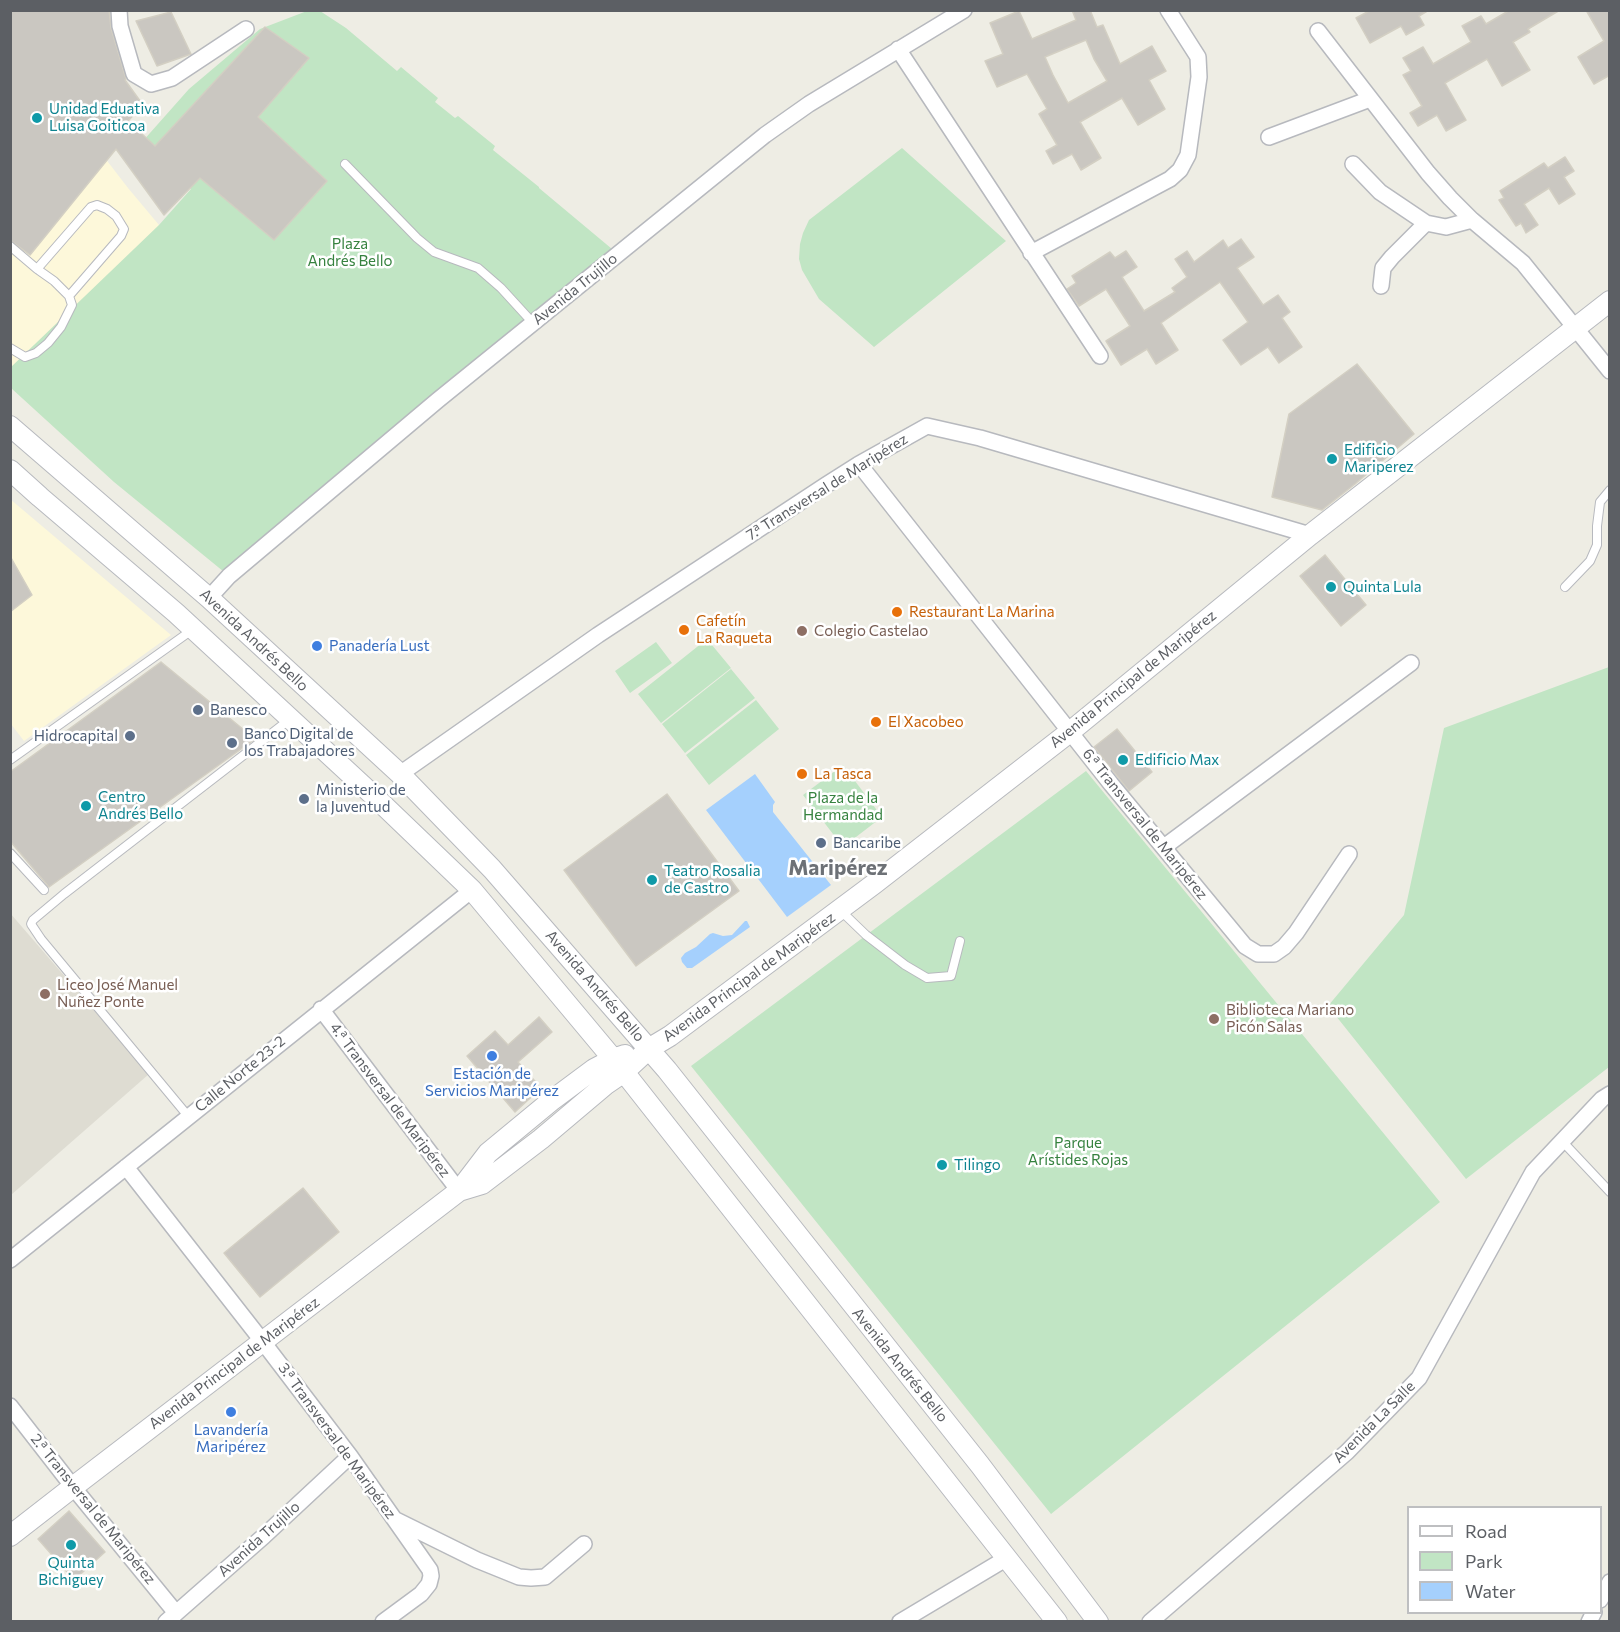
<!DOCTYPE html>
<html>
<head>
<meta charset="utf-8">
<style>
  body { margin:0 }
  #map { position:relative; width:1620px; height:1632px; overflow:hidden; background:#eeede4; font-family:Commissioner,sans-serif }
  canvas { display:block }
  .frame { position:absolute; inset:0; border:12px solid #5c5f64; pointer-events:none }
  .legend { position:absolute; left:1407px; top:1506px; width:195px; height:108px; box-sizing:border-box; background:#fff; border:2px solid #bebfc1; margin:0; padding:8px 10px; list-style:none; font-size:18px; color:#5c5f64 }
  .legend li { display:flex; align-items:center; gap:12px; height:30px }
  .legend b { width:30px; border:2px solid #bebfc1 }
</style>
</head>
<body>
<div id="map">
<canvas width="1620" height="1632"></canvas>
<div class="frame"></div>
<ul class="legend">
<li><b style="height:8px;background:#fff"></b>Road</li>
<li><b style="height:16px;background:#c1e5c4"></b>Park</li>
<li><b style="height:16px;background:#a5d0fd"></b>Water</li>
</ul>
</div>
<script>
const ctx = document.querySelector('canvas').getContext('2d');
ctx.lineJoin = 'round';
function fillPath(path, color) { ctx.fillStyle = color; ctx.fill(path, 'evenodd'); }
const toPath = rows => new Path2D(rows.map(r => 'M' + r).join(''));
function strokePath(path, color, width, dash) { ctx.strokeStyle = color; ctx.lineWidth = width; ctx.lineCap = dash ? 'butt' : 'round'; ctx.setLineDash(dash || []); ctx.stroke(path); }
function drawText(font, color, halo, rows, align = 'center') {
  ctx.font = font + ' Commissioner,sans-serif'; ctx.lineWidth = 5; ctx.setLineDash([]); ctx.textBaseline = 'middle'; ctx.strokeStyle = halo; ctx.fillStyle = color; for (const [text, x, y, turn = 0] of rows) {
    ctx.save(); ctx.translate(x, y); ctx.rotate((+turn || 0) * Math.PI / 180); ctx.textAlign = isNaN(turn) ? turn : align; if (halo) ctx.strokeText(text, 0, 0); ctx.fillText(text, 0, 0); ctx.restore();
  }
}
const commercial = toPath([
  [11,36,128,188,159,225,158,226,160,229,11,391],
  [10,499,171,635,24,741,11,724]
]);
const education = toPath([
  [10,913,149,1074,11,1195,10,1195]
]);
const green = toPath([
  [307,11,320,11,346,28,397,71,401,67,438,98,435,102,455,118,458,116,495,146,493,150,539,187,539,188,618,254,229,576,114,482,11,388,10,368,159,225,191,189,142,142,189,89,260,29],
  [902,148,1006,241,874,347,819,299,802,270,799,259,800,244,803,233,809,220],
  [707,639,731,668,661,723,638,694],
  [656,642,672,663,630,693,615,671],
  [1609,667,1609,1067,1466,1179,1328,1006,1404,915,1444,728],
  [731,669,755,698,685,753,662,724],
  [756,700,779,729,709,785,686,755],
  [843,765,882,817,843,847,803,795],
  [1086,771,1440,1202,1051,1514,691,1066]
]);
const water = toPath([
  [755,774,775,802,773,805,773,812,831,885,787,917,706,810],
  [745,921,747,921,750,927,692,968,687,968,682,962,681,958,685,953,696,947,710,934,713,933,723,936,732,935]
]);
const building = toPath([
  [10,10,109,10,111,28,126,79,125,80,143,105,128,121,155,146,265,27,309,58,258,117,327,181,274,240,200,178,164,215,116,149,30,255,10,240,10,10],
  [1072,10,1090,10,1097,27,1103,25,1120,64,1152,46,1166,71,1149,80,1165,109,1138,125,1122,98,1080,122,1101,158,1081,170,1072,154,1053,164,1046,151,1057,145,1039,114,1047,109,1027,74,997,87,985,61,1003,54,990,23,1019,11,1032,39,1076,20,1072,10],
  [1086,40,1094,59,1107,81,1068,103,1053,75,1045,57,1086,40],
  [1371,10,1429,10,1419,16,1424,25,1406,35,1401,26,1370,43,1356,18,1371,10],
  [1510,10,1560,10,1528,29,1530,32,1513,42,1530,70,1502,86,1487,59,1445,83,1466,120,1446,131,1437,115,1418,126,1410,113,1422,106,1403,75,1411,71,1403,58,1423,47,1433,64,1471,42,1462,26,1481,16,1486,24,1510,10],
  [1586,10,1610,10,1610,75,1594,84,1578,57,1604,41,1586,10],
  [171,12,191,54,157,66,136,21,171,12],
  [1565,157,1574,171,1564,177,1575,194,1559,204,1549,188,1524,204,1538,225,1526,233,1521,223,1516,226,1499,200,1504,198,1500,191,1544,163,1548,168,1565,157],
  [1241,239,1254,257,1237,268,1263,305,1278,295,1290,312,1282,318,1302,347,1279,363,1268,347,1241,365,1223,340,1248,322,1220,282,1161,323,1178,350,1156,364,1147,349,1121,365,1106,341,1130,326,1106,289,1079,306,1067,289,1076,283,1072,276,1110,252,1115,258,1126,251,1137,267,1122,277,1144,311,1175,292,1172,288,1187,277,1175,259,1187,251,1194,262,1223,240,1228,248,1241,239],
  [1357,364,1414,434,1355,484,1322,510,1272,497,1289,414,1357,364],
  [1325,555,1366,605,1341,626,1300,576,1325,555],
  [10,556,32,595,10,612,10,556],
  [161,662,255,739,49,887,10,841,10,772,161,662],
  [1117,729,1152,772,1129,791,1094,747,1117,729],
  [667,794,739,891,636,966,564,870,667,794],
  [539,1017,552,1032,518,1062,541,1088,515,1112,467,1056,495,1031,508,1045,539,1017],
  [303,1188,339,1232,260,1297,224,1253,303,1188],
  [69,1511,105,1552,74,1580,38,1539,69,1511]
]);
const service = toPath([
  [345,164,417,238,434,252,478,268,501,288,533,323],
  [10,246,37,269,54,281,69,296,72,305,61,327,48,343,36,353,25,357,10,348],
  [37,269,91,207,97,205,107,209,116,216,124,229,121,236,69,296],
  [1565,587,1590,561,1597,545,1597,526,1600,502,1610,490],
  [10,760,192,630],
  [10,853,44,890],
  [841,911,866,935,905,965,927,978,951,976,960,941],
  [188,1116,41,939,31,924,33,920,64,894,289,720],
  [1562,1141,1610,1192]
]);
const minor = toPath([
  [119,10,120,26,134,74,151,84,172,78,246,29],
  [1318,31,1428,173,1450,198,1472,220,1523,263,1610,371],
  [898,49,1100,356],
  [1269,137,1370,99],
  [1353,164,1380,192,1426,223,1446,227,1472,220],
  [1031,253,1170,179,1180,170,1188,155,1199,77,1198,57,1168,10],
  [1381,286,1383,268,1392,257,1426,223],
  [859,464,1111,784,1245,946,1258,954,1274,954,1284,947,1296,933,1349,854],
  [209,598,229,576,438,400,765,135,809,104,964,10],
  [400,774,598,635,826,485,859,464,927,426,980,438,1310,535],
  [1164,847,1411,663],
  [321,1009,459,1191],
  [126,1167,263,1342,350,1456,430,1570,431,1576,429,1584,421,1594,383,1622],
  [10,1260,472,890],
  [10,1406,73,1487,176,1613],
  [396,1520,477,1560,519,1577,531,1578,545,1577,584,1544],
  [1600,1600,1610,1582],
  [166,1622,264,1536,350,1456],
  [900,1622,1007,1558],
  [1150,1622,1347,1452,1419,1378,1533,1172,1602,1099,1610,1094],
  [1589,1622,1594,1612]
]);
const tertiary = toPath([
  [10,426,209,598,400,774,492,869,667,1070,980,1465,1098,1622],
  [10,470,40,497,176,613,375,797,472,890,624,1072,1057,1622],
  [459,1191,482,1184,541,1139,605,1085,624,1072,650,1048,670,1036,874,884,1071,731,1310,535,1610,301],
  [10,1536,73,1487,459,1191,488,1153,551,1101,594,1069,613,1059,625,1055]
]);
const markers = [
  [37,118,6,"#0f9aa8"],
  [1332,459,6,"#0f9aa8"],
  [1331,587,6,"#0f9aa8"],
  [897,612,6,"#e8710a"],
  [684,630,6,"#e8710a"],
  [802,631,6,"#8d6e63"],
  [317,646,6,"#3f7fe0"],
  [198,710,6,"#5c6f8a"],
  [876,722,6,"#e8710a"],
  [130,736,6,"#5c6f8a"],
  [232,743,6,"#5c6f8a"],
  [1123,760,6,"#0f9aa8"],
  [802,774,6,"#e8710a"],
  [304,799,6,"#5c6f8a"],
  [86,806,6,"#0f9aa8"],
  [821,843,6,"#5c6f8a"],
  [652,880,6,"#0f9aa8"],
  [45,994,6,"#8d6e63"],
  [1214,1019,6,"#8d6e63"],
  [492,1056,6,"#3f7fe0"],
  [942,1165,6,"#0f9aa8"],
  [231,1412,6,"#3f7fe0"],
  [71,1545,6,"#0f9aa8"]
];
const cultureNames = [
  ["Unidad Eduativa",49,109],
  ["Luisa Goiticoa",49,126],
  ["Edificio",1344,450],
  ["Mariperez",1344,467],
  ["Quinta Lula",1343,587],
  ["Edificio Max",1135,760],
  ["Centro",98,797],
  ["Andrés Bello",98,814],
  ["Teatro Rosalia",664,871],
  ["de Castro",664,888],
  ["Tilingo",954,1165],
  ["Quinta",71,1563,"center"],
  ["Bichiguey",71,1580,"center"]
];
const parkNames = [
  ["Plaza",350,244],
  ["Andrés Bello",350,261],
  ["Plaza de la",843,798],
  ["Hermandad",843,815],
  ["Parque",1078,1143],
  ["Arístides Rojas",1078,1160]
];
const streetNames = [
  ["Avenida Trujillo",575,289,-39],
  ["7.ª Transversal de Maripérez",827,487,-32],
  ["Avenida Andrés Bello",254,640,43],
  ["Avenida Principal de Maripérez",1133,679,-39],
  ["6.ª Transversal de Maripérez",1145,824,51],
  ["Avenida Principal de Maripérez",749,977,-36],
  ["Avenida Andrés Bello",595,986,49],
  ["Calle Norte 23-2",240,1074,-39],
  ["4.ª Transversal de Maripérez",390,1100,53],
  ["Avenida Principal de Maripérez",234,1363,-37],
  ["Avenida Andrés Bello",900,1365,51],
  ["Avenida La Salle",1374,1422,-45],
  ["3.ª Transversal de Maripérez",337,1441,54],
  ["2.ª Transversal de Maripérez",93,1509,51],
  ["Avenida Trujillo",259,1539,-42]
];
const foodNames = [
  ["Restaurant La Marina",909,612],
  ["Cafetín",696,621],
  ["La Raqueta",696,638],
  ["El Xacobeo",888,722],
  ["La Tasca",814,774]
];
const educationNames = [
  ["Colegio Castelao",814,631],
  ["Liceo José Manuel",57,985],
  ["Nuñez Ponte",57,1002],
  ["Biblioteca Mariano",1226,1010],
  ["Picón Salas",1226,1027]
];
const shopNames = [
  ["Panadería Lust",329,646,"left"],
  ["Estación de",492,1074],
  ["Servicios Maripérez",492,1091],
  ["Lavandería",231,1430],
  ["Maripérez",231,1447]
];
const serviceNames = [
  ["Banesco",210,710],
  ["Banco Digital de",244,734],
  ["los Trabajadores",244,751],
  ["Hidrocapital",118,736,"right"],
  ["Ministerio de",316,790],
  ["la Juventud",316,807],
  ["Bancaribe",833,843]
];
const districtNames = [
  ["Maripérez",838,868]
];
fillPath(commercial, '#fdf8da');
fillPath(education, '#dedcd2');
fillPath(green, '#c1e5c4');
fillPath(water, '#a5d0fd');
fillPath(building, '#cac7c1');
strokePath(building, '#d3cfc3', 1.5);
strokePath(service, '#b7b9be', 10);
strokePath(minor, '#b7b9be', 18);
strokePath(tertiary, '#b7b9be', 22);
strokePath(service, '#fff', 8);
strokePath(minor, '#fff', 15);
strokePath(tertiary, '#fff', 20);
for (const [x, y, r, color] of markers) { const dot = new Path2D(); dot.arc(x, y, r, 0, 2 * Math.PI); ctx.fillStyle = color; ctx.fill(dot); strokePath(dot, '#fff', 2); }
drawText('15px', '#0d838f', '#fff', cultureNames, 'left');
drawText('15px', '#36823f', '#fff', parkNames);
drawText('15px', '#5c5f64', '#fff', streetNames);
drawText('15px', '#c56008', '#fff', foodNames, 'left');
drawText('15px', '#785e54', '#fff', educationNames, 'left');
drawText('15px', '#366cbe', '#fff', shopNames);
drawText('15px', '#4e5e75', '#fff', serviceNames, 'left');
drawText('bold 21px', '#6d7176', '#fff', districtNames);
</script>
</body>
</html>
